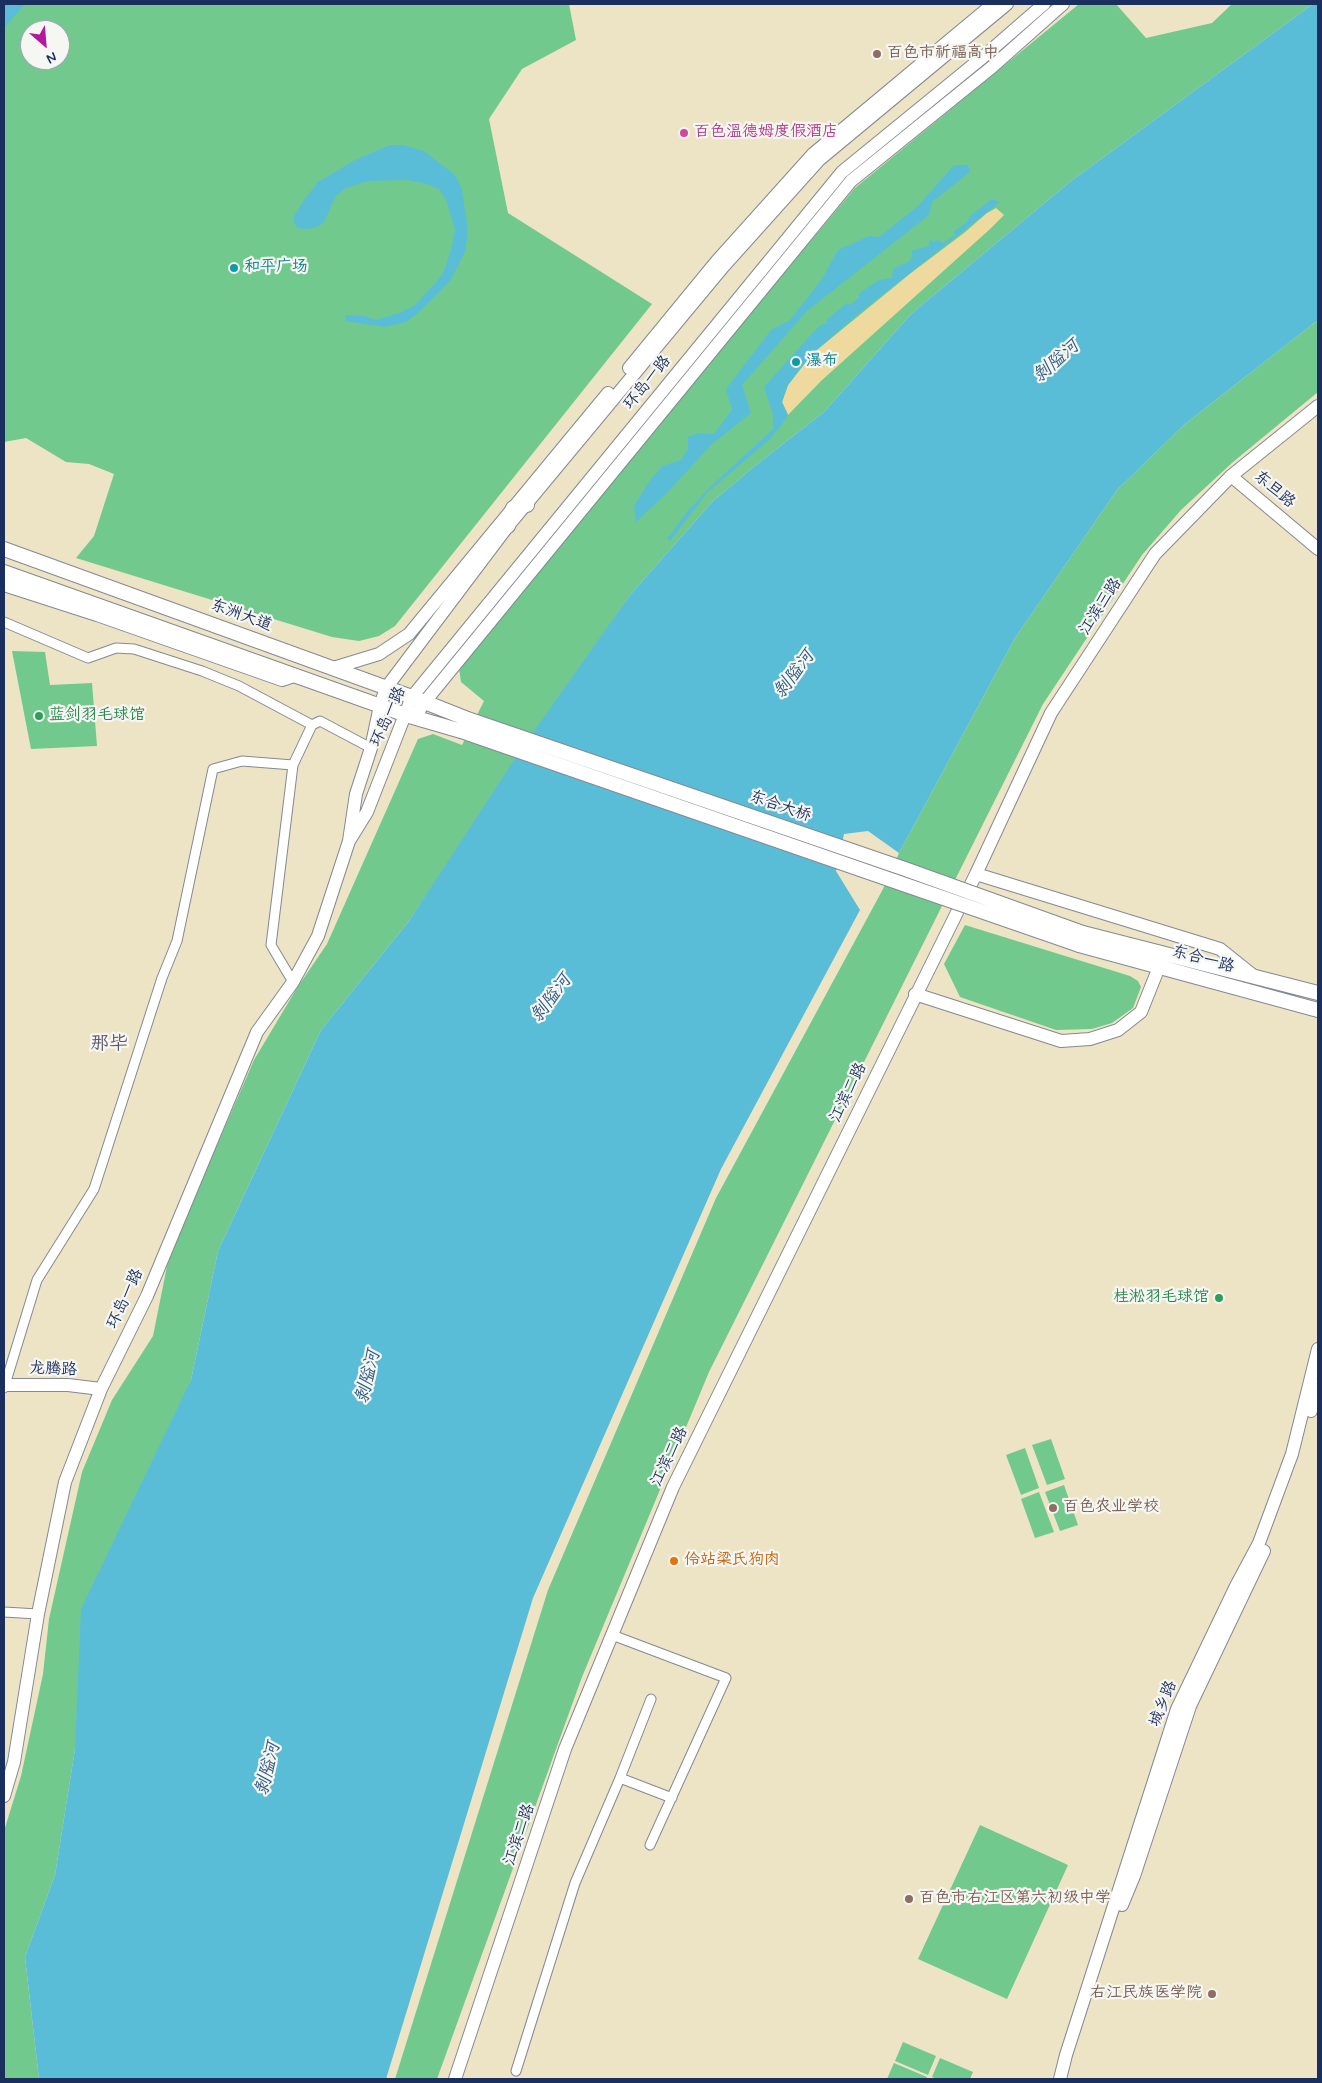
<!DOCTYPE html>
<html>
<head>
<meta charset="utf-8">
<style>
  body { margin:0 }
  #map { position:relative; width:1322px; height:2083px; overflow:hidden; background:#ede3c5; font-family:Mynerve,sans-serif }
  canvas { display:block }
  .frame { position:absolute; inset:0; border:5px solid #1b2f5e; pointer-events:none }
  .north { position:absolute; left:20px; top:20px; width:50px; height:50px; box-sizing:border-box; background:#f6f6f2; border:1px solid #9ea6b7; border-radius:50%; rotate:153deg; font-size:14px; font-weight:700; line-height:20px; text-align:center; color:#1b2f5e }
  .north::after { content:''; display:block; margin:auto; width:18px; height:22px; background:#b5179e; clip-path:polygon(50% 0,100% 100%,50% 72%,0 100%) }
</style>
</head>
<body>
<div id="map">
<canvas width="1322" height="2083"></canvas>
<div class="frame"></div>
<div class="north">N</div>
</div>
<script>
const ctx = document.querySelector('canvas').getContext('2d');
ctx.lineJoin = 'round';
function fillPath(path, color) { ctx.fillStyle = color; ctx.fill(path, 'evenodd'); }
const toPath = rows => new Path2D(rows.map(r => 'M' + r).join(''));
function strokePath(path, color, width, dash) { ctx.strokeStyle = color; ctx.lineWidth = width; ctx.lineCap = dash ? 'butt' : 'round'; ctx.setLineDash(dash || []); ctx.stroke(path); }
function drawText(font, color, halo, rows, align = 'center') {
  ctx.font = font + ' Mynerve,"LXGW WenKai TC",sans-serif'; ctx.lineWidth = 4.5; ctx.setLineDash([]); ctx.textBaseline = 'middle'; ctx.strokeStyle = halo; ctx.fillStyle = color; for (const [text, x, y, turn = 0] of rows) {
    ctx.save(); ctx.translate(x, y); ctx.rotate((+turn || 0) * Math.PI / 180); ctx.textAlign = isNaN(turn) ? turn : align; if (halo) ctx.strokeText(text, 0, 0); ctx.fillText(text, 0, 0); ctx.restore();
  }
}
const green = toPath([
  [4,4,569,4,576,40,522,69,489,119,508,213,652,304,395,626,379,636,359,641,332,637,76,558,94,536,114,474,89,464,66,462,26,438,4,442],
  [30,30,60,30,60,60,30,60],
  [1079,4,1116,4,1146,38,1212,23,1232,4,1313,4,1071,181,911,314,824,412,756,465,712,502,630,595,409,921,321,1030,218,1251,191,1380,75,1749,55,1875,25,1957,39,2079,4,2079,4,1831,21,1776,43,1674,49,1619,82,1472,112,1400,153,1336,167,1266,185,1219,254,1060,297,988,327,944,418,739,433,734,462,745,484,701,461,682,459,668,729,339,855,188],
  [1318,320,1318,392,1233,462,1181,510,1142,555,1043,704,709,1372,582,1677,437,2079,395,2079,548,1590,716,1198,883,889,899,853,1015,638,1117,490,1185,424],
  [12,651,45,652,50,685,92,683,97,746,31,749],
  [965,925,1130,976,1138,981,1141,987,1133,1008,1112,1023,1092,1029,1056,1030,960,997,944,964],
  [1051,1439,1065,1479,1047,1485,1032,1445],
  [1025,1448,1039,1488,1021,1495,1006,1455],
  [1064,1485,1078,1525,1060,1531,1045,1492],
  [1039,1492,1054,1532,1035,1538,1021,1499],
  [980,1825,1068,1865,1007,1999,918,1959],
  [903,2042,936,2056,928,2075,895,2061],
  [940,2058,973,2072,970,2079,938,2079,932,2077],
  [894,2063,927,2077,926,2079,887,2079]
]);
const sand = toPath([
  [996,208,1004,215,989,230,821,381,788,415,782,402,788,385,812,354,911,273,964,233,987,213]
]);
const water = toPath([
  [4,4,25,4,4,28],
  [1313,4,1318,4,1318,320,1185,424,1117,490,1015,638,899,853,868,831,844,834,836,871,860,910,721,1169,533,1598,386,2079,39,2079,25,1957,55,1875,75,1749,81,1609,191,1380,218,1251,321,1030,409,921,520,751,630,595,712,502,756,465,824,412,911,314,1071,181],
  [390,145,403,145,424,151,455,175,462,189,468,231,465,252,450,281,419,312,406,322,385,327,345,321,346,315,365,316,376,320,399,313,415,305,438,280,444,271,451,250,455,229,446,200,439,189,427,184,407,180,368,181,346,188,336,196,324,222,317,227,307,229,297,228,294,222,294,216,304,200,318,182,355,160],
  [954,165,968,165,970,172,932,202,929,215,807,311,742,385,751,413,711,445,666,494,636,522,634,506,648,483,662,466,681,460,688,449,688,437,698,433,714,434,732,410,726,389,771,330,790,320,822,279,838,250,869,236,879,237,918,206],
  [992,199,1000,202,857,315,812,354,788,385,782,402,788,415,783,423,770,439,707,493,670,541,667,539,687,512,706,491,773,429,773,415,764,387,819,326,827,323,826,320,847,303,850,305,860,297,858,294,879,280,892,278,893,269,908,262,913,256,911,251,929,246,930,238,933,242,938,240,943,243,955,235,954,231,966,223,970,216]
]);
const street = toPath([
  [4,622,88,658,116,648,134,649,202,671,239,686,312,725],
  [293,982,271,945,293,765],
  [4,1388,37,1280,94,1189,162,978,177,941,213,769,242,761,293,765,312,725,320,721,371,748],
  [4,1612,38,1614],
  [612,1635,726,1678,650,1845],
  [620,1778,651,1699],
  [516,2071,575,1883,620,1778,672,1798]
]);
const secondary = toPath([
  [1007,4,819,160,723,267,508,526,386,688,380,706,371,748,356,794,349,841,367,812,412,697,842,172,983,57,1044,4],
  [629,368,716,262,813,154,993,4],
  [1231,476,1318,549],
  [4,585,97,615,282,680,294,676],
  [333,668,379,654,409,634,608,393],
  [416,717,423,704,851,181,992,67,1063,4],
  [976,874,1220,949,1255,977],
  [915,994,1061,1041,1090,1039,1118,1030,1141,1012,1159,967],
  [4,1385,68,1385,101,1389],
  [1311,1411,1318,1385],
  [4,1796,14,1762,38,1614,65,1482,101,1389,147,1296,257,1032,293,982,318,936,349,841],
  [1122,1905,1134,1876,1190,1706,1264,1551],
  [455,2079,565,1749,673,1487,976,874,1051,713,1155,554,1231,476,1318,406],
  [1060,2079,1066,2055,1177,1709,1236,1586,1259,1543,1292,1454,1318,1349]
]);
const primary = toPath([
  [508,526,513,508,527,505],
  [4,549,412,697,465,718],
  [4,572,406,715,461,731],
  [1083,933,1318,993],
  [1079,945,1318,1010]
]);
const primaryBridge = toPath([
  [465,718,905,869,1083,933],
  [461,731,1079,945]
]);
const markers = [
  [877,54,5,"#8d6e63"],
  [684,133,5,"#d1479c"],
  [234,268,5,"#0f9aa8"],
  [796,362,5,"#0f9aa8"],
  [39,716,5,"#2e9e5b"],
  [1219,1298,5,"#2e9e5b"],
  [1053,1508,5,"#8d6e63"],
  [674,1561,5,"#e8710a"],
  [909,1899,5,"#8d6e63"],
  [1212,1994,5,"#8d6e63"]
];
const educationNames = [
  ["百色市祈福高中",887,54],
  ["百色农业学校",1063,1508],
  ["百色市右江区第六初级中学",919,1899],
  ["右江民族医学院",1202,1994,"right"]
];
const hotelNames = [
  ["百色温德姆度假酒店",694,133]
];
const cultureNames = [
  ["和平广场",244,268],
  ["瀑布",806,362]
];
const streetNames = [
  ["环岛一路",648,383,-51],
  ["东旦路",1274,490,40],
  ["江滨三路",1101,607,-57],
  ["东洲大道",241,616,20],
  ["环岛一路",389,717,-66],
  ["东合大桥",780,807,19],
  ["东合一路",1203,960,15],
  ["江滨二路",849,1093,-64],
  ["环岛一路",126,1299,-65],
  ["龙腾路",53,1370,2],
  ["江滨二路",670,1457,-64],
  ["城乡路",1164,1704,-68],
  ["江滨二路",520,1835,-71]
];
const leisureNames = [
  ["蓝剑羽毛球馆",49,716],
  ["桂淞羽毛球馆",1209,1298,"right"]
];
const foodNames = [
  ["伶站梁氏狗肉",684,1561]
];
const waterNames = [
  ["剥隘河",1057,362,-41],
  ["剥隘河",795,675,-53],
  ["剥隘河",552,999,-53],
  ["剥隘河",369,1377,-76],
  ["剥隘河",269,1769,-76]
];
const quarterNames = [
  ["那毕",109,1045]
];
fillPath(green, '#72c98e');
fillPath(sand, '#eeda9e');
fillPath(water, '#5abdd8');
strokePath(street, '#848992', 11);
strokePath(secondary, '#848992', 14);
strokePath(primary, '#848992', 16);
strokePath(street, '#fff', 9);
strokePath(secondary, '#fff', 12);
strokePath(primary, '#fff', 14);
strokePath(primaryBridge, '#848992', 16, []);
strokePath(primaryBridge, '#fff', 14);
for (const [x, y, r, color] of markers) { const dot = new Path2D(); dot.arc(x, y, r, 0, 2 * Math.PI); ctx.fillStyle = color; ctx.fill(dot); strokePath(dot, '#f6f6f2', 2); }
drawText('16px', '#785e54', '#f6f6f2', educationNames, 'left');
drawText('16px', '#b23c85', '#f6f6f2', hotelNames, 'left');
drawText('16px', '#0d838f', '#f6f6f2', cultureNames, 'left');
drawText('16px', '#1b2f5e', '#f6f6f2', streetNames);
drawText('16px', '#27864d', '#f6f6f2', leisureNames, 'left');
drawText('16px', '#c56008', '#f6f6f2', foodNames, 'left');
drawText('italic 18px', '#2e5a83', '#f6f6f2', waterNames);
drawText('19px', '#5e5869', '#f6f6f2', quarterNames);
</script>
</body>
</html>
